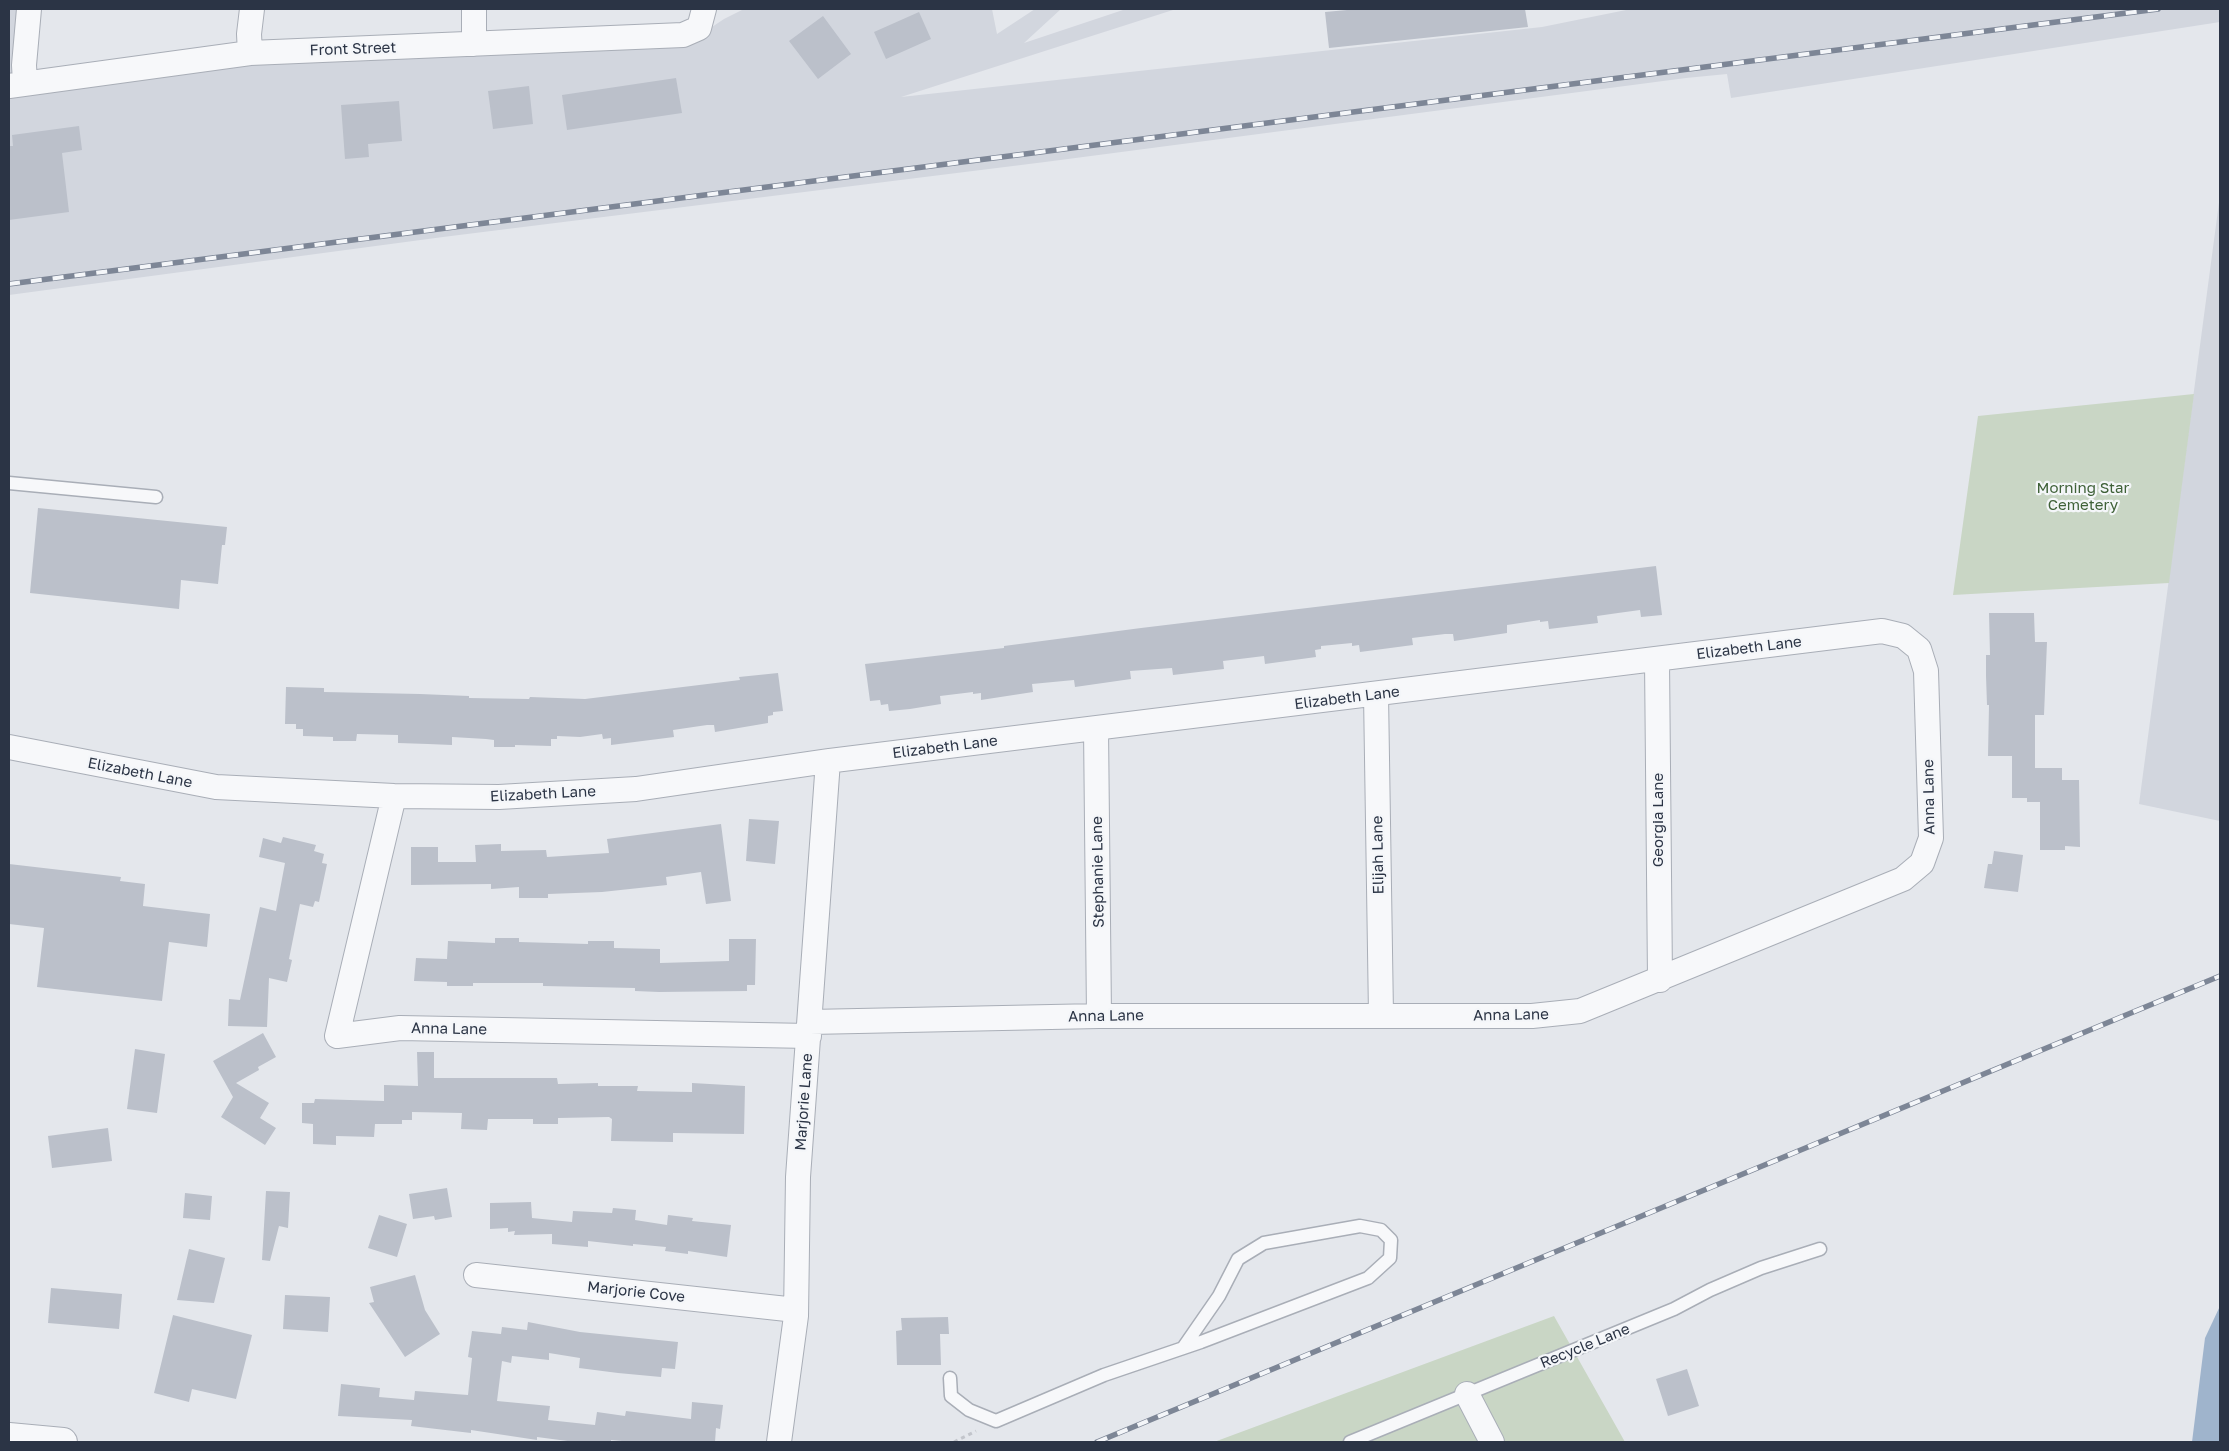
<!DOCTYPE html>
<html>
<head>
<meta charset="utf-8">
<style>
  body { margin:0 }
  #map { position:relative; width:2229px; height:1451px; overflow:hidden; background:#e4e7ec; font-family:"Golos Text",sans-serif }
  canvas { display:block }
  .frame { position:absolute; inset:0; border:10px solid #2b3445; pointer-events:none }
</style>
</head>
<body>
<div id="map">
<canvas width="2229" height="1451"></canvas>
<div class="frame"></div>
</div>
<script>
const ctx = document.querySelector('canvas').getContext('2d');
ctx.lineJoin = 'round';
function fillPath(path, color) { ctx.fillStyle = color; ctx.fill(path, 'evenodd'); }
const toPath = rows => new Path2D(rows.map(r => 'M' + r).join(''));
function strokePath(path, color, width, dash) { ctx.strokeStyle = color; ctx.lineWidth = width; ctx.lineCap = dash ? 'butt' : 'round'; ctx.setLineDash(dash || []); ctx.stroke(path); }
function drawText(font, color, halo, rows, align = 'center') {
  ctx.font = font + ' "Golos Text",sans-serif'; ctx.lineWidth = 4.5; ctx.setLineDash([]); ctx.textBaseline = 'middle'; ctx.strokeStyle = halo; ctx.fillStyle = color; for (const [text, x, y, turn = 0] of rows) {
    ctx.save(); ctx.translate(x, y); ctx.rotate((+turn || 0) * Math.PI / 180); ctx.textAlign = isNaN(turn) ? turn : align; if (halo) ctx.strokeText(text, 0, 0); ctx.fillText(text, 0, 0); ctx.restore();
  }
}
const built = toPath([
  [9,9,24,9,18,88,293,58,592,51,700,35,724,19,744,9,992,9,997,34,1035,9,1061,9,1024,43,1126,9,1176,9,901,97,1542,27,1631,9,2220,9,2220,22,1731,98,1727,74,1686,78,1045,162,443,237,9,295],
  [2220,195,2220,821,2139,804]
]);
const green = toPath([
  [2194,394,2169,583,1953,595,1978,416],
  [1554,1316,1625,1442,1214,1442]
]);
const water = toPath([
  [2220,1306,2220,1442,2192,1442,2205,1338]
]);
const building = toPath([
  [1358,9,1525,9,1528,27,1329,48,1325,12],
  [919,12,931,39,886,59,874,32],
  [823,16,851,54,818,79,789,41],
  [676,78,682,113,567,130,562,95],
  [529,86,533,124,493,129,488,91],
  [399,101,402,141,368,144,369,157,345,159,341,105],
  [79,126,82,150,62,153,69,212,9,220,9,146,13,146,12,135],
  [38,508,227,527,225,545,222,545,218,584,181,580,179,609,30,593],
  [1656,566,1662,615,1641,617,1640,610,1618,613,1597,616,1598,623,1549,629,1548,621,1540,622,1540,620,1507,625,1507,633,1454,641,1453,634,1445,634,1412,638,1413,645,1360,652,1359,645,1352,646,1352,643,1321,646,1321,649,1315,650,1316,657,1265,664,1264,656,1256,657,1223,661,1224,669,1173,675,1172,668,1130,671,1131,679,1075,687,1074,680,1032,684,1033,692,981,700,981,693,973,694,973,692,940,696,941,704,910,709,889,711,888,704,881,705,880,700,870,701,865,664,1004,648,1004,646,1141,628],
  [1989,613,2034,613,2035,642,2047,642,2044,715,2035,715,2035,768,2062,768,2062,780,2079,780,2080,847,2065,846,2065,850,2040,850,2040,802,2027,802,2027,798,2012,798,2012,756,1988,756,1989,705,1987,705,1986,676,1986,655,1990,655],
  [778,673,783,711,773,712,773,715,768,716,768,723,715,732,714,725,707,725,673,730,674,737,611,745,611,738,603,739,602,734,580,737,557,736,557,739,551,739,551,746,515,745,515,747,494,747,494,740,486,739,452,737,452,745,428,744,398,743,398,735,357,734,356,741,333,741,333,737,303,736,303,729,296,729,296,724,285,724,286,687,324,688,324,692,420,694,469,696,469,698,529,699,530,697,585,699,740,680,739,677],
  [749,819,779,821,775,864,746,861],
  [721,824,731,901,706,904,701,872,666,877,667,885,602,892,548,894,548,898,519,898,519,887,491,889,491,884,411,885,411,847,438,847,438,862,476,862,475,845,501,844,501,851,546,850,547,857,609,853,607,839],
  [283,837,316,845,314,851,324,854,322,863,327,864,319,902,315,901,313,907,300,904,289,959,292,960,287,982,269,978,267,1027,228,1026,229,999,240,1000,260,907,276,911,285,863,259,857,263,838,281,843],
  [1994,851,2023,855,2018,892,1984,888,1988,864,1992,864],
  [9,864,121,877,120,881,145,884,143,906,210,914,207,947,169,942,162,1001,37,987,44,928,9,924],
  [495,938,519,938,519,942,588,944,588,941,614,941,614,948,660,949,660,963,729,961,729,939,756,939,755,985,747,985,747,991,659,992,635,991,635,988,543,986,543,983,473,983,473,986,447,986,447,982,414,981,416,958,447,959,448,941,495,943],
  [263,1033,276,1057,258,1067,259,1070,236,1083,269,1103,260,1118,276,1128,265,1145,221,1117,233,1097,213,1061],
  [135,1049,165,1054,157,1113,127,1109],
  [417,1052,434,1052,434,1078,557,1078,558,1084,598,1083,598,1086,638,1086,637,1091,692,1092,692,1083,745,1086,744,1134,673,1133,673,1142,611,1141,612,1119,609,1117,558,1118,558,1124,533,1124,533,1119,488,1119,487,1130,461,1129,462,1113,412,1112,412,1120,402,1120,402,1124,375,1124,374,1137,336,1136,336,1145,313,1144,313,1124,302,1123,302,1103,314,1103,315,1099,384,1101,384,1085,418,1086],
  [108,1128,112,1161,52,1168,48,1136],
  [447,1188,452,1217,435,1220,434,1216,413,1219,409,1194],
  [266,1191,290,1192,288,1228,279,1226,270,1261,262,1260],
  [185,1193,212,1196,210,1220,183,1218],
  [531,1202,532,1218,572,1222,573,1211,612,1213,613,1208,636,1210,635,1220,667,1225,668,1215,693,1218,692,1221,731,1225,727,1257,688,1251,688,1254,665,1251,666,1247,633,1244,633,1246,588,1241,588,1247,552,1244,552,1234,514,1235,515,1231,508,1232,508,1228,490,1229,490,1203],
  [379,1215,407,1224,397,1257,368,1248],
  [189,1249,225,1258,214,1303,177,1300],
  [415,1275,425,1310,440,1334,405,1357,369,1303,374,1302,370,1287],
  [51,1288,122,1294,119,1329,48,1323],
  [285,1295,330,1297,328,1332,283,1329],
  [173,1315,252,1335,236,1399,192,1389,189,1402,154,1393],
  [948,1317,949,1334,940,1334,941,1365,897,1365,896,1331,902,1330,901,1318],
  [528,1322,580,1332,678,1342,675,1369,662,1368,661,1377,618,1373,579,1368,580,1358,549,1353,549,1360,512,1356,511,1363,502,1361,497,1401,550,1406,548,1420,595,1425,597,1412,625,1416,626,1411,691,1419,692,1402,723,1405,720,1429,716,1428,715,1442,633,1442,611,1440,611,1442,575,1442,537,1437,537,1440,471,1430,471,1433,411,1426,412,1420,338,1416,341,1384,380,1388,379,1397,414,1400,415,1391,468,1395,472,1358,468,1357,472,1331,501,1334,502,1327,527,1330],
  [1687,1369,1699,1406,1668,1416,1656,1379]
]);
const path = toPath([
  [954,1442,976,1431]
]);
const service = toPath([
  [9,483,156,497],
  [950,1378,951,1396,969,1410,996,1421,1104,1375,1201,1342,1368,1278,1390,1258,1391,1240,1381,1230,1360,1226,1264,1243,1238,1259,1219,1296,1183,1348],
  [1350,1442,1674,1309,1710,1290,1761,1268,1820,1249]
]);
const minor = toPath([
  [474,9,474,44],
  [250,53,249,34,252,9],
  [25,83,24,65,29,9],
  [9,86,250,53,683,35,699,28,704,9],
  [1657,660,1660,980],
  [1376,694,1381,1015],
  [1096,728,1099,1016],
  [9,747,216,787,394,796,499,797,636,789,828,761,1882,631,1903,636,1919,649,1926,671,1931,838,1922,863,1903,879,1580,1011,1532,1016,1099,1016,810,1022],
  [394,796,337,1036,400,1028,809,1036],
  [476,1275,796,1310],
  [1467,1394,1492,1442],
  [779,1442,796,1316,798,1177,828,761]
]);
const tertiary = toPath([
  [9,1437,63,1442]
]);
const rail = toPath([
  [9,284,2158,9],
  [1097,1442,2220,976]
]);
const streetNames = [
  ["Front Street",353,49,-2],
  ["Elizabeth Lane",1749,648,-7],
  ["Elizabeth Lane",1347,698,-7],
  ["Elizabeth Lane",945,747,-7],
  ["Elizabeth Lane",140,773,11],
  ["Elizabeth Lane",543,794,-3],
  ["Anna Lane",1929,797,-91],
  ["Georgia Lane",1658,820,-90],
  ["Elijah Lane",1378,855,-91],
  ["Stephanie Lane",1098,872,-91],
  ["Anna Lane",1511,1015,-1],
  ["Anna Lane",1106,1016,-1],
  ["Anna Lane",449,1029,1],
  ["Marjorie Lane",804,1102,-86],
  ["Marjorie Cove",636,1292,6],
  ["Recycle Lane",1585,1346,-22]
];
const parkNames = [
  ["Morning Star",2083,488],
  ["Cemetery",2083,505]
];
fillPath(built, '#d2d6de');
fillPath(green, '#c9d6c5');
fillPath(water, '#9fb4cc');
fillPath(building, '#bbc0ca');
strokePath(service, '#a9aeb7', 15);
strokePath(minor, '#a9aeb7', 26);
strokePath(tertiary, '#a9aeb7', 30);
strokePath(path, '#c2c5cb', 3, [4, 4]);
strokePath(service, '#f7f8fa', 12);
strokePath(minor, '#f7f8fa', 24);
strokePath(tertiary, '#f7f8fa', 28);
strokePath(rail, '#7d8696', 5.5);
strokePath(rail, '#f4f6f9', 4, [11]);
drawText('15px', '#2b3445', '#f4f6f9', streetNames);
drawText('15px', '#3f6138', '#f4f6f9', parkNames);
</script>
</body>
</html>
